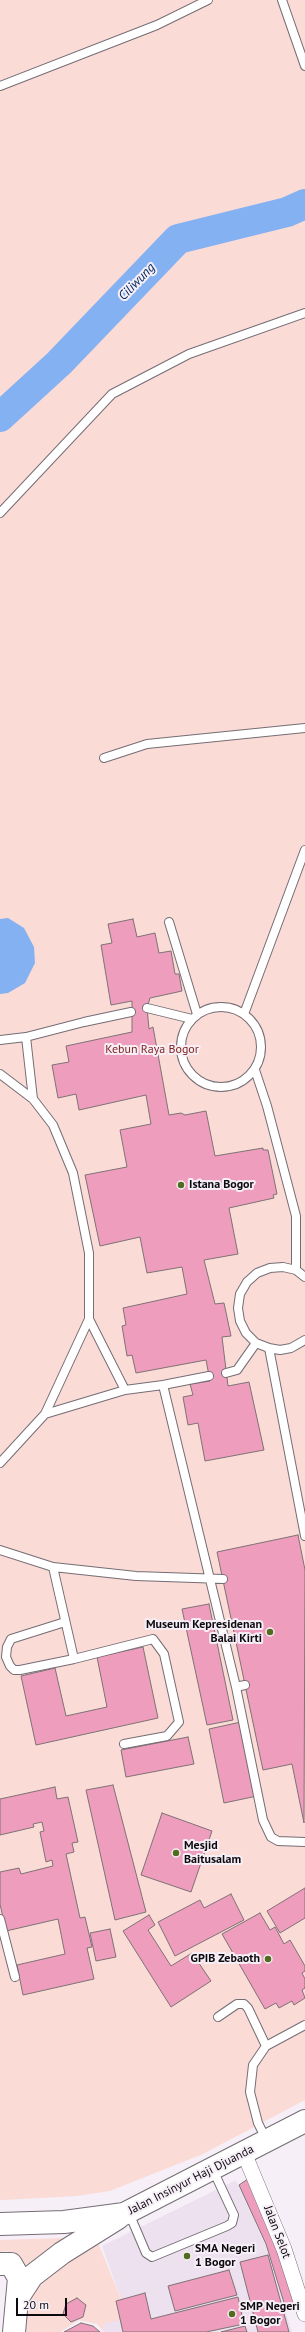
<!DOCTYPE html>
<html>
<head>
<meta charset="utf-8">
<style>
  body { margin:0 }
  #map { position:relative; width:305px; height:2332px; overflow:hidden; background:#f6eff7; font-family:"PT Sans",sans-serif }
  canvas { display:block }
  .scale { position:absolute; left:16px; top:2298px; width:51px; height:18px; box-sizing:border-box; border:2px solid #0d0a0d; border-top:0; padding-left:5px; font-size:12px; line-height:14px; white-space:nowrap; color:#0d0a0d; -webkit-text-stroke:3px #f6eff7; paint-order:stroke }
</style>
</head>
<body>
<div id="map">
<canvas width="305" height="2332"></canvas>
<div class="scale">20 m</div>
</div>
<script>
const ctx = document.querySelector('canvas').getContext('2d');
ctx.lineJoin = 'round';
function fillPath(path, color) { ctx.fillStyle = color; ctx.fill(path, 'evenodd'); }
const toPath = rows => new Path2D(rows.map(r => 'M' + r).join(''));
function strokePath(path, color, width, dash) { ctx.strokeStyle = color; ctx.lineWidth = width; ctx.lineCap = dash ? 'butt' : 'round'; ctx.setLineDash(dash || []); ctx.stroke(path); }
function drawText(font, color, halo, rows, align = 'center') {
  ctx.font = font + ' "PT Sans",sans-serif'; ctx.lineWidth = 4; ctx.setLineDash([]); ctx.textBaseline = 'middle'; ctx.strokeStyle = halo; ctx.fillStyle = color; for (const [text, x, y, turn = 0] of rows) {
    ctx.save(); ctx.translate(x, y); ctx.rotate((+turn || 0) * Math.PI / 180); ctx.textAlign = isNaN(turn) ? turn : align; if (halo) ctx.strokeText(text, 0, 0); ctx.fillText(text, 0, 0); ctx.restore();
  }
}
const built = toPath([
  [236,2180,265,2244,292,2332,104,2332,103,2324,116,2301,121,2299,102,2246]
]);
const green = toPath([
  [0,0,305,0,305,2100,203,2154,110,2191,77,2196,3,2200,0,2200],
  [94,2233,121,2299,116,2301,120,2320,103,2324,104,2332,97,2324,79,2320,60,2332,14,2332,32,2276],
  [62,2238,62,2242,27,2268,16,2254,7,2251,0,2252,0,2240]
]);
const water = toPath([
  [8,918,24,928,34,947,35,963,25,983,8,993,0,994,0,919]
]);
const river = toPath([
  [0,417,59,363,178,239,287,212,305,204]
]);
const building = toPath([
  [133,919,137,937,155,933,159,953,171,951,175,974,179,974,182,991,150,998,147,1008,149,1029,153,1027,169,1115,181,1113,185,1115,206,1111,215,1156,263,1148,263,1150,268,1150,277,1194,273,1195,274,1198,229,1208,238,1254,204,1260,215,1304,224,1303,231,1336,222,1337,228,1386,249,1382,264,1450,205,1461,198,1423,188,1425,183,1397,193,1395,190,1384,210,1381,206,1360,136,1373,132,1355,127,1356,122,1326,126,1325,123,1308,187,1294,182,1267,147,1273,140,1237,100,1246,85,1175,127,1167,120,1130,151,1124,146,1095,79,1110,76,1094,58,1098,52,1065,69,1062,66,1046,132,1032,132,1001,111,1005,101,945,112,943,108,924,133,919],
  [298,1535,305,1570,304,1823,292,1764,263,1770,217,1552,298,1535],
  [209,1604,233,1720,207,1725,182,1609,209,1604],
  [143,1647,158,1718,36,1745,21,1676,55,1668,66,1716,107,1707,97,1657,143,1647],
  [241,1722,257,1796,224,1803,209,1729,241,1722],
  [188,1737,194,1764,126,1777,121,1750,188,1737],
  [113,1785,146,1912,115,1920,86,1790,113,1785],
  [55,1787,57,1799,68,1797,78,1842,72,1843,74,1852,66,1854,80,1918,85,1917,92,1947,87,1948,94,1979,23,1995,17,1965,65,1954,58,1919,6,1931,0,1904,0,1872,19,1868,21,1874,53,1866,52,1860,46,1862,40,1832,44,1831,42,1822,33,1824,34,1827,0,1835,0,1799,55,1787],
  [162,1813,212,1831,191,1892,141,1875,162,1813],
  [305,1888,305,1918,280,1933,267,1911,305,1888],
  [231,1894,244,1920,175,1956,158,1922,200,1900,204,1908,231,1894],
  [260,1913,270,1930,275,1927,284,1944,290,1940,305,1966,305,1971,302,1973,305,1979,305,1988,302,1990,305,1998,294,2005,292,2001,279,2008,276,2003,265,2009,222,1934,260,1913],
  [149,1915,155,1925,148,1930,171,1966,192,1953,211,1981,171,2007,123,1931,149,1915],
  [110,1929,116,1957,96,1961,90,1933,110,1929],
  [248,2179,277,2240,297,2302,285,2306,266,2244,239,2185,248,2179],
  [268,2255,289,2332,258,2332,240,2262,268,2255],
  [229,2270,237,2295,175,2311,168,2286,229,2270],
  [145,2293,151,2319,238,2297,244,2324,206,2332,123,2332,116,2301,145,2293],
  [77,2298,86,2305,83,2317,71,2322,63,2314,66,2304,77,2298],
  [81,2323,93,2326,100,2332,64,2332,81,2323],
  [245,2326,247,2332,221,2332,245,2326]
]);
const lane = toPath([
  [282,0,305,66],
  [0,86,157,25,208,0],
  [0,513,112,394,189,354,305,313],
  [104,758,147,744,305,728],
  [169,922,197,1014],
  '181 1047a40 40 0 1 1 80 0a40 40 0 1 1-80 0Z',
  [147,1008,192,1019],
  [244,1014,305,850],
  [26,1037,33,1099],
  [0,1040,26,1037,84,1022,131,1012],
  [255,1070,267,1106,296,1216,296,1270],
  [0,1074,33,1099,53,1125,73,1173,89,1253,89,1319,45,1414,0,1463],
  [305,1277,296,1270,283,1267,270,1268,257,1273,247,1282,240,1294,238,1308,240,1321,246,1333,256,1343,269,1348,280,1350,291,1348,305,1340],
  [89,1319,125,1390],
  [269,1348,305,1536],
  [226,1373,237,1370,256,1343],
  [209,1376,163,1385,236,1687,263,1820,271,1837,278,1841,305,1842],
  [45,1414,125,1390,163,1385],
  [0,1550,53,1567,136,1576,223,1579],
  [53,1567,74,1659,20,1670,14,1670,10,1666,6,1657,7,1647,11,1639,65,1622],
  [74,1659,153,1639,164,1654,179,1722,167,1736,124,1744],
  [236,1687,245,1685],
  [0,1919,15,1977],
  [218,2017,237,2004,244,2004,248,2008,266,2046],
  [266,2139,258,2123,250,2092,253,2065,266,2046,305,2025],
  [129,2213,146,2253,152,2257,227,2226,232,2223,234,2215,213,2170]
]);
const street = toPath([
  [244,2153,284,2249,305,2314]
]);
const primary = toPath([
  [0,2224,64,2222,124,2214,305,2121],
  [0,2264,11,2264,19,2278,14,2332],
  [17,2299,32,2276,62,2253,118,2218]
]);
const markers = [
  [181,1185,4,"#526c1e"],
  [270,1632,4,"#526c1e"],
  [176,1853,4,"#526c1e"],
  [268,1959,4,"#526c1e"],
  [187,2256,4,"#526c1e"],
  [232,2314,4,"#526c1e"]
];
const parkNames = [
  ["Kebun Raya Bogor",152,1050]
];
const poiNames = [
  ["Istana Bogor",189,1185],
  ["Museum Kepresidenan",262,1625,"right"],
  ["Balai Kirti",262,1639,"right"],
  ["Mesjid",184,1846],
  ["Baitusalam",184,1860],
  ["GPIB Zebaoth",260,1959,"right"],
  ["SMA Negeri",195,2249],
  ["1 Bogor",195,2263],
  ["SMP Negeri",240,2307],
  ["1 Bogor",240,2321]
];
const streetNames = [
  ["Jalan Insinyur Haji Djuanda",191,2180,-27],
  ["Jalan Selot",277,2232,69]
];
const waterNames = [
  ["Ciliwung",137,282,-46]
];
fillPath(built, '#ede0ef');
fillPath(green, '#fbdbd6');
fillPath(water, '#84b1f1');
strokePath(river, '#84b1f1', 30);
fillPath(building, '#ef9dbc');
strokePath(building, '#7d7376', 1);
strokePath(lane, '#746d74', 10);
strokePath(street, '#746d74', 16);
strokePath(primary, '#746d74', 24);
strokePath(lane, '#fff', 8);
strokePath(street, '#fff', 15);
strokePath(primary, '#fff', 22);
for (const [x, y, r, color] of markers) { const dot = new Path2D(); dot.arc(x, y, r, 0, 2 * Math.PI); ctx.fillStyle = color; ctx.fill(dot); strokePath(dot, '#f6eff7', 1.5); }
drawText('12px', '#801d18', '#f6eff7', parkNames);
drawText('bold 12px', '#0d0a0d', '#f6eff7', poiNames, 'left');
drawText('12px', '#0d0a0d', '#f6eff7', streetNames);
drawText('italic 13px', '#002960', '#f6eff7', waterNames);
</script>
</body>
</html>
